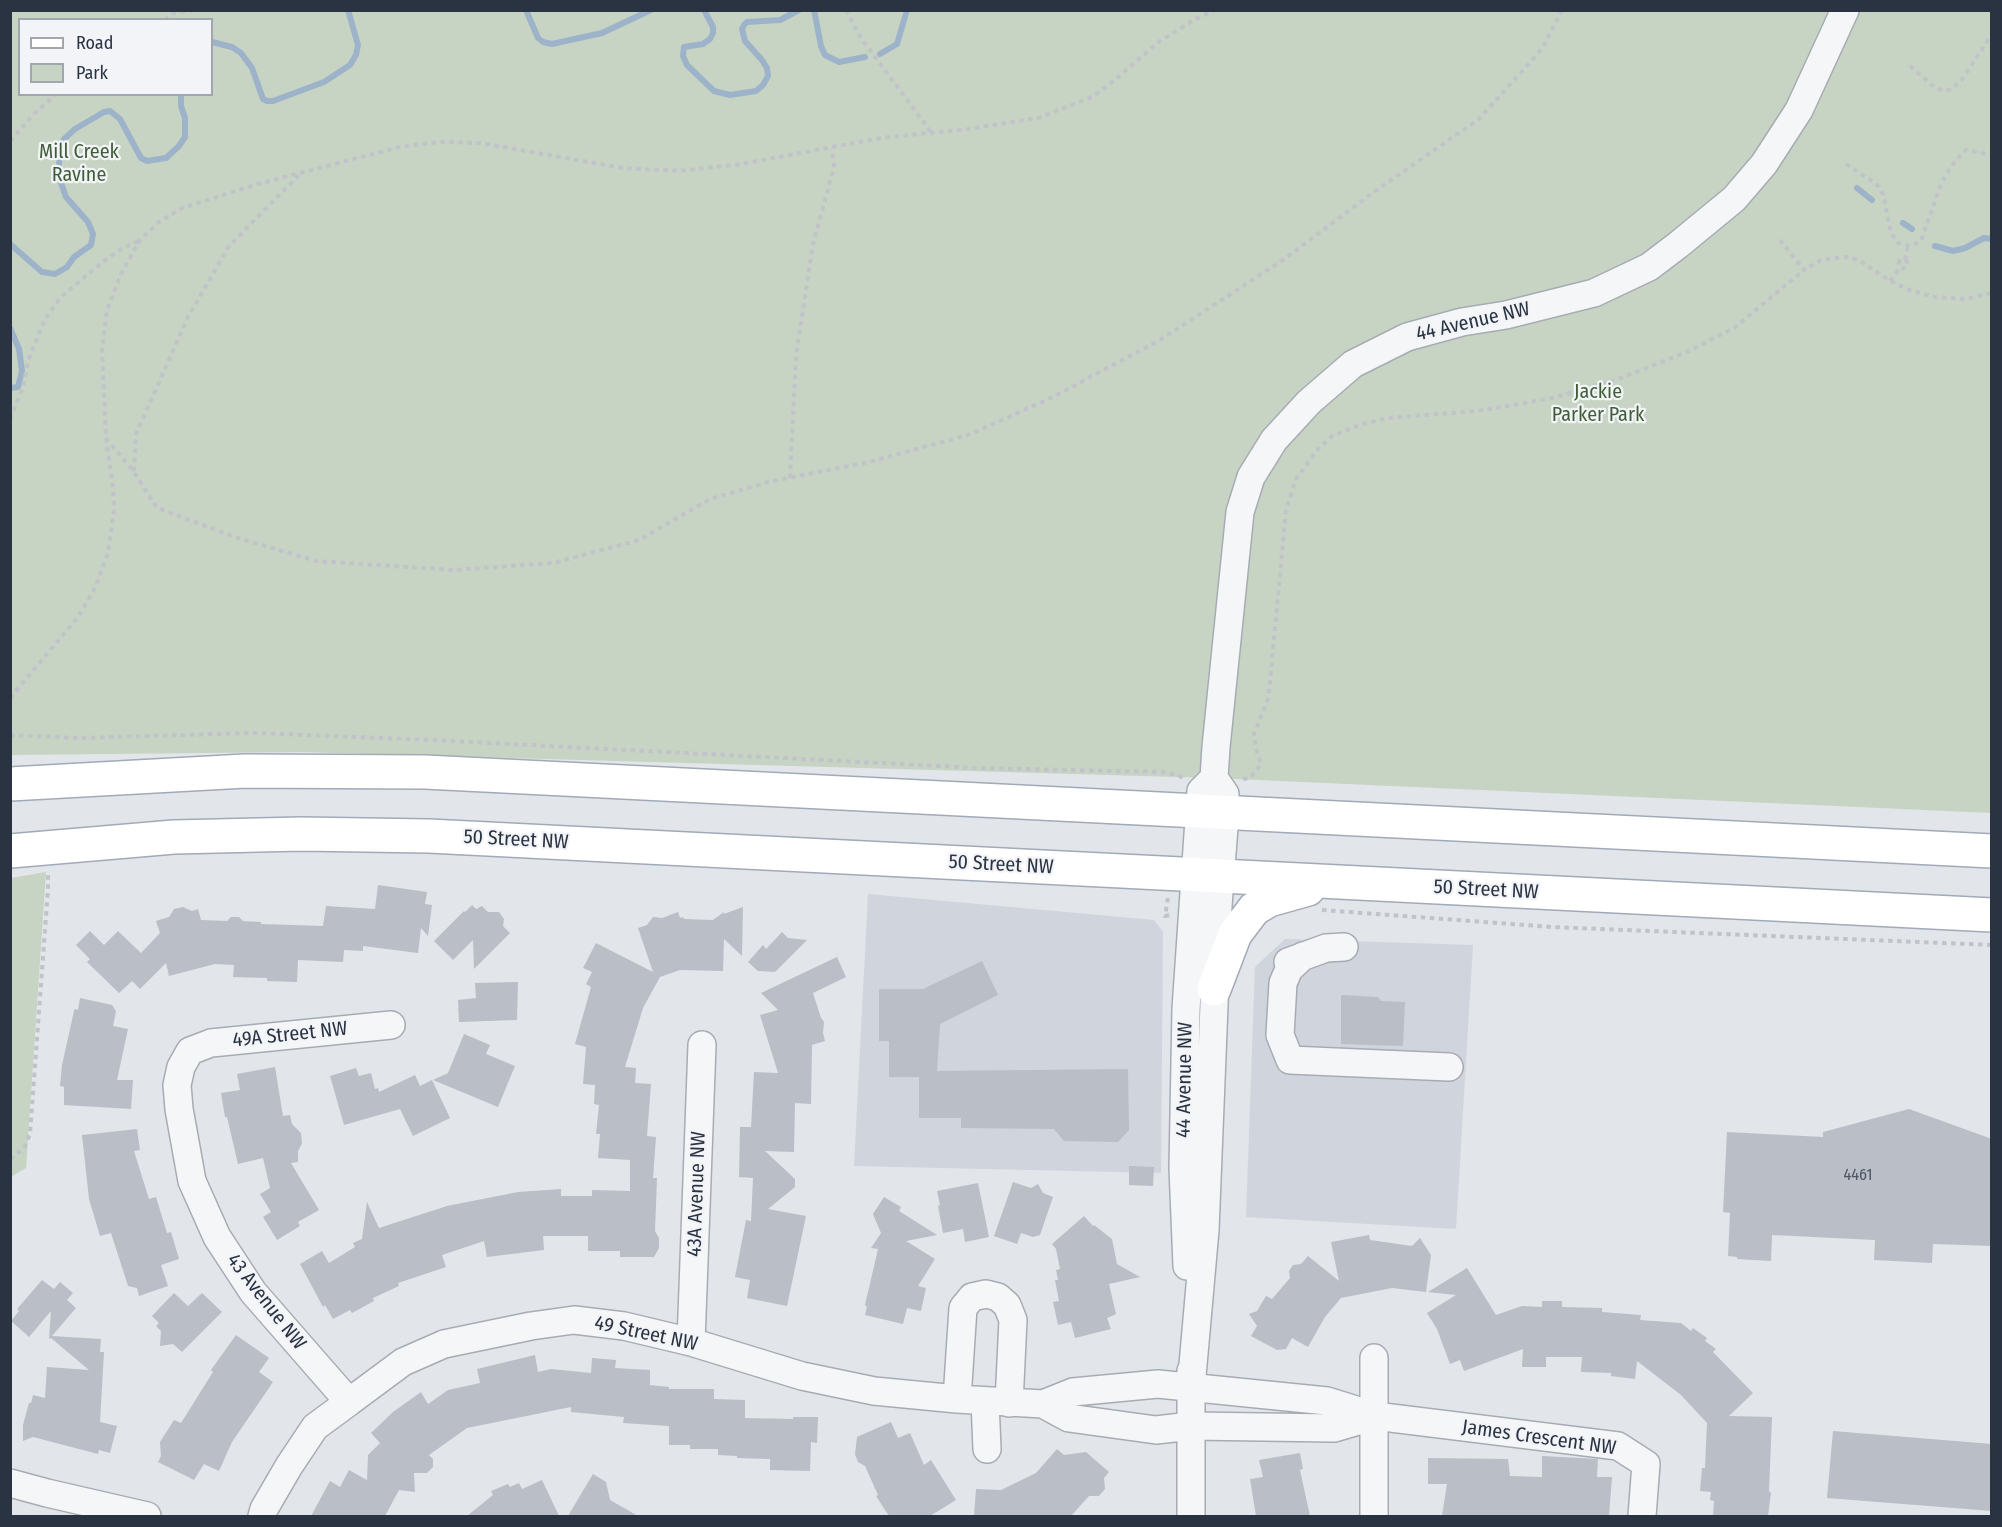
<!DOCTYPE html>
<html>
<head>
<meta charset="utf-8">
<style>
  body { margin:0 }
  #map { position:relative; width:2002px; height:1527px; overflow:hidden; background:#e2e5ea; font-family:"Fira Sans Condensed",sans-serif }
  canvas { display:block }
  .frame { position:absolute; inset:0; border:12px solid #2a3342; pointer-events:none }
  .legend { position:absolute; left:18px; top:18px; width:195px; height:78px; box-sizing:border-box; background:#f2f4f8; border:2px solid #a2a7af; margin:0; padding:8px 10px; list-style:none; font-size:18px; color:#2a3342 }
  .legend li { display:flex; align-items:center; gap:12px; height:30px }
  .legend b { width:30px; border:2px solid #a2a7af }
</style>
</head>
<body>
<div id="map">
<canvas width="2002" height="1527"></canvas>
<div class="frame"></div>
<ul class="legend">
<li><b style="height:8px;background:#fff"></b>Road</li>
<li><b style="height:16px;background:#c7d4c3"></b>Park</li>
</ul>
</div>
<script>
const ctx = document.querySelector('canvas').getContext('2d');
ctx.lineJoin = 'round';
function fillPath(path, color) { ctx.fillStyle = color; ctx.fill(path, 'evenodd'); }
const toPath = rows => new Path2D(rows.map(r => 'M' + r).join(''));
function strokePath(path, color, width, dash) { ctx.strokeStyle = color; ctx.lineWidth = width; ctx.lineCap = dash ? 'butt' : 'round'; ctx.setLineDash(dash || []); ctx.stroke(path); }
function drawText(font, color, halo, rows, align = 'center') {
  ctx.font = font + ' "Fira Sans Condensed",sans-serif'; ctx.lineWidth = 4.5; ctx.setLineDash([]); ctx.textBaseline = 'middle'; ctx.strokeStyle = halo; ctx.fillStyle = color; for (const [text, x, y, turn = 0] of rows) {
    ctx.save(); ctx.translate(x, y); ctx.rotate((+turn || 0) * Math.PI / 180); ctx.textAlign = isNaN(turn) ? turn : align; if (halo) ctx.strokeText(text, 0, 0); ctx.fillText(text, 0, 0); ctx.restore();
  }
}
const built = toPath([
  [868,894,1154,920,1163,932,1161,1173,854,1166],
  [1285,939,1473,945,1456,1229,1246,1217,1255,967]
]);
const green = toPath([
  [10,11,1991,11,1991,813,1214,778,300,752,11,755],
  [20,20,212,20,212,94,20,94],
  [46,872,26,1168,11,1177,11,878]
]);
const stream = toPath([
  [526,10,538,38,543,42,552,44,602,33,651,10],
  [704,10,713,27,713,33,710,39,703,44,684,47,683,56,687,65,714,91,730,95,756,91,763,85,768,76,767,68,762,60,745,41,742,29,744,25,747,22,780,20,799,10],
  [814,10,821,46,825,55,839,62,865,57],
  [212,42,232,47,241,53,252,68,263,99,267,101,273,101,324,82,350,65,356,55,358,45,348,10],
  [880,54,897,44,907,10],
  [1857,188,1872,200],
  [1903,223,1912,229],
  [10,244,42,272,55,274,67,267,74,257,91,245,93,234,88,222,66,197,61,183,59,166,60,147,64,139,75,129,104,112,110,111,120,119,141,158,147,161,166,158,179,146,185,137,185,118,181,106,181,94],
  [1935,246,1953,251,1965,248,1984,238,1992,239],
  [10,328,19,349,22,371,18,387,10,388]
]);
const building = toPath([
  [378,885,427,892,425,904,432,905,428,936,421,928,418,953,363,946,363,951,344,950,343,962,298,960,297,982,267,981,267,978,233,977,234,965,215,964,169,976,166,963,140,989,132,981,119,993,87,962,90,959,76,945,90,931,104,945,118,931,141,953,160,933,156,921,169,917,174,909,183,907,192,911,198,909,201,920,227,921,231,917,239,917,243,921,261,922,261,924,323,926,326,906,375,909],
  [472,905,476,909,482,906,488,912,499,912,504,919,503,926,510,933,474,969,473,940,453,960,434,941,464,911,465,912],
  [743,907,742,956,724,939,723,971,680,970,660,977,643,1008,625,1067,636,1068,635,1083,651,1084,647,1136,656,1137,653,1178,657,1178,655,1231,659,1238,659,1248,654,1257,620,1257,620,1251,588,1251,588,1236,543,1236,544,1250,487,1257,484,1241,442,1255,446,1267,398,1283,399,1286,373,1298,374,1301,352,1313,350,1310,333,1319,325,1305,323,1307,300,1264,322,1251,329,1263,355,1247,353,1243,362,1239,367,1202,379,1228,447,1206,518,1192,561,1189,561,1196,592,1196,592,1190,630,1191,630,1160,598,1158,600,1134,596,1134,599,1105,594,1104,595,1085,583,1084,586,1047,575,1044,591,987,586,984,592,972,583,968,596,943,653,972,638,928,647,925,653,917,662,918,678,912,680,918,683,917,684,919,713,920,724,912,724,914],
  [782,932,788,938,807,940,775,972,758,971,748,962,763,945,766,949],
  [837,957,846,977,813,993,821,1018,824,1022,823,1033,825,1041,812,1045,811,1104,795,1103,794,1152,765,1151,795,1179,795,1187,768,1209,806,1216,787,1306,747,1298,750,1280,735,1277,746,1220,751,1221,753,1178,739,1177,740,1127,751,1127,754,1072,778,1073,760,1015,778,1010,761,993],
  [982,961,998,995,940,1024,937,1071,1128,1069,1129,1130,1118,1142,1064,1141,1054,1129,961,1128,961,1118,919,1118,919,1077,889,1077,889,1041,879,1041,879,989,923,989],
  [518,982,517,1020,459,1022,458,1000,476,998,475,983],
  [1341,995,1378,997,1381,1001,1405,1002,1403,1046,1341,1044],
  [80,998,112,1005,116,1011,113,1026,128,1029,117,1080,133,1080,131,1109,64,1105,64,1087,60,1086,62,1065,74,1011,75,1009,78,1010],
  [464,1034,490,1045,486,1054,515,1066,498,1107,433,1080,448,1073],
  [275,1067,283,1116,290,1115,292,1124,301,1133,302,1144,298,1151,298,1162,291,1163,319,1210,298,1222,300,1226,277,1240,263,1217,271,1212,260,1194,270,1188,263,1158,238,1164,227,1117,225,1117,221,1093,240,1090,237,1074],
  [356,1068,359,1076,371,1073,375,1089,378,1088,379,1092,415,1075,420,1086,432,1080,450,1118,413,1136,400,1109,344,1125,330,1076],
  [1909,1109,1992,1139,1992,1246,1933,1244,1932,1263,1874,1260,1875,1240,1772,1235,1771,1261,1737,1259,1737,1257,1728,1256,1730,1213,1723,1212,1727,1132,1823,1137,1823,1132],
  [137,1129,140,1150,134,1151,149,1199,156,1197,167,1233,171,1232,179,1259,161,1265,168,1286,139,1296,137,1288,128,1286,111,1233,100,1236,89,1199,82,1135],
  [1129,1166,1154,1167,1153,1186,1129,1185],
  [1013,1182,1031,1188,1038,1184,1043,1193,1053,1197,1040,1235,1033,1237,1021,1233,1017,1244,994,1236],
  [978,1183,989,1237,965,1242,963,1229,943,1233,938,1206,940,1205,937,1191],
  [884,1197,901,1207,899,1211,937,1235,906,1241,935,1259,918,1286,926,1288,921,1311,907,1308,903,1324,865,1315,867,1307,865,1305,878,1249,871,1248,881,1233,873,1214],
  [1084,1216,1093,1226,1094,1225,1112,1239,1117,1264,1140,1277,1109,1284,1116,1314,1107,1318,1111,1329,1075,1338,1071,1322,1058,1325,1053,1302,1059,1301,1055,1280,1058,1280,1056,1270,1060,1269,1056,1249,1052,1244],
  [1369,1235,1370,1240,1412,1246,1420,1238,1431,1255,1426,1292,1392,1288,1341,1298,1325,1317,1308,1347,1292,1338,1286,1349,1277,1350,1251,1336,1257,1326,1249,1314,1257,1311,1266,1296,1272,1299,1290,1278,1289,1271,1293,1265,1301,1264,1308,1256,1339,1281,1331,1242],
  [1467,1268,1496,1315,1522,1306,1542,1307,1542,1301,1562,1301,1562,1307,1602,1308,1602,1312,1641,1315,1640,1320,1681,1323,1691,1331,1693,1328,1707,1338,1705,1341,1716,1349,1713,1352,1753,1393,1729,1416,1772,1417,1769,1491,1771,1493,1768,1516,1713,1516,1714,1501,1710,1500,1711,1492,1700,1491,1702,1468,1705,1468,1707,1423,1681,1395,1637,1361,1635,1379,1611,1376,1611,1373,1581,1372,1582,1357,1546,1357,1546,1367,1522,1367,1523,1349,1464,1371,1460,1360,1450,1364,1437,1329,1427,1313,1456,1295,1428,1292],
  [42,1280,54,1289,60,1282,73,1293,67,1300,76,1308,52,1336,101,1339,100,1352,104,1352,100,1422,117,1426,110,1453,99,1450,98,1454,33,1437,23,1441,23,1425,29,1403,31,1403,33,1395,45,1398,47,1367,89,1370,51,1338,49,1339,51,1311,29,1337,11,1321,19,1311,17,1309],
  [174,1293,188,1306,202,1293,222,1312,182,1352,173,1344,160,1346,161,1331,156,1326,159,1323,152,1316],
  [236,1335,269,1358,259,1372,273,1382,232,1442,219,1471,204,1464,194,1480,158,1462,161,1456,160,1442,174,1420,181,1423,213,1372,211,1370],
  [535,1355,538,1372,551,1369,591,1373,592,1358,616,1360,615,1368,650,1370,650,1385,669,1387,669,1389,714,1389,714,1399,745,1400,745,1418,793,1419,793,1417,818,1417,817,1443,811,1442,810,1471,770,1470,770,1459,737,1458,737,1456,718,1455,718,1449,690,1449,690,1445,669,1445,669,1426,623,1423,624,1417,571,1412,571,1407,467,1428,429,1455,433,1459,433,1467,427,1473,414,1473,415,1492,399,1490,385,1516,311,1516,330,1481,340,1487,349,1470,367,1480,368,1455,380,1443,371,1433,393,1412,421,1392,428,1404,448,1390,480,1383,477,1369],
  [891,1422,898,1438,910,1433,924,1465,931,1460,956,1500,930,1516,889,1516,876,1496,878,1495,865,1466,858,1462,855,1454,857,1437],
  [1833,1431,1992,1444,1992,1511,1827,1498],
  [1057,1449,1064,1455,1086,1452,1109,1472,1104,1478,1105,1489,1099,1496,1089,1496,1071,1516,974,1516,976,1489,1001,1490,1036,1473],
  [1300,1453,1303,1469,1300,1470,1310,1516,1256,1516,1250,1479,1263,1477,1259,1460],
  [1542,1456,1598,1459,1597,1477,1612,1477,1609,1516,1442,1516,1447,1484,1428,1484,1428,1458,1508,1459,1510,1476,1542,1477],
  [593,1474,606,1482,610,1500,638,1516,568,1516],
  [542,1480,559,1516,467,1516,493,1495,491,1491,508,1484,510,1487,519,1483,522,1489]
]);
const path = toPath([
  [846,10,861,38,931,132],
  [165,20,173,13,195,10],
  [1910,66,1932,85,1943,91,1951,89,1961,81,1992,34],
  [10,141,35,113,56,94],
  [1846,164,1875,183,1879,187,1883,194,1891,233,1898,243,1910,246,1921,241,1941,184,1950,168,1960,156,1966,150,1992,155],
  [1780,240,1804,270,1821,260,1845,257,1859,260,1890,281,1907,289,1934,297,1965,299,1992,293],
  '1898.5 264a4.5 4.5 0 1 1 9 0a4.5 4.5 0 1 1-9 0Z',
  [1905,260,1908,246],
  [1890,281,1900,268],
  [10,419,23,388,28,361,45,319,61,297,100,264,121,249,139,241],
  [106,438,134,472,157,508,238,538,316,561,453,570,553,563,639,540,710,499,768,482,869,462,968,435,1049,399,1160,340,1283,260,1374,192,1479,119,1542,49,1562,10],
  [134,471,136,434,188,317,229,246,301,173],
  [790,478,796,356,813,244,834,167,832,149],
  [10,698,78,617,95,588,108,553,114,511,113,486,106,438,102,349,107,310,121,274,140,240,159,222,182,208,258,184,400,147,439,142,480,143,623,168,680,171,741,164,881,138,968,129,1038,118,1092,97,1110,84,1160,41,1194,20,1215,10],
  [10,735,78,738,255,733,432,740,978,768,1165,772,1185,778],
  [1243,779,1250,778,1261,764,1256,749,1254,734,1268,699,1270,682,1286,510,1296,479,1318,449,1332,436,1362,424,1388,418,1477,411,1530,402,1552,398,1621,378,1689,351,1734,328,1804,270],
  [1168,898,1165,916,1170,915],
  [1322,910,1552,927,1992,945],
  [10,1159,24,1148,30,1134,48,889,48,874,47,874]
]);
const minor = toPath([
  [1303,956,1289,969,1283,983,1280,1035,1290,1060,1449,1067],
  [1288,962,1326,948,1344,947],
  [1187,1266,1183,1168,1186,1009,1201,791,1214,778],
  [691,1342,702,1045],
  [1374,1358,1374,1516],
  [1191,1371,1191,1516],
  [1191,1387,1205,1230,1218,906,1225,814,1225,794,1214,778,1216,747,1240,512,1251,477,1274,440,1309,402,1353,364,1407,337,1462,322,1506,315,1594,293,1649,267,1678,245,1734,199,1764,164,1799,110,1845,10],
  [957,1399,963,1308,972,1297,986,1294,998,1297,1007,1305,1013,1320,1009,1403],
  [985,1401,987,1449],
  [349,1402,403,1362,444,1344,531,1326,574,1320,624,1326,691,1342,802,1376,874,1391,957,1399,1043,1404,1073,1392,1158,1384,1327,1401,1375,1416,1618,1446,1646,1464,1642,1516],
  [1043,1404,1069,1418,1156,1430,1191,1426,1334,1428,1375,1416],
  [10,1483,47,1493,147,1516],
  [262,1516,264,1509,289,1466,315,1427,349,1402,253,1292,217,1237,192,1181,179,1109,177,1085,181,1067,190,1051,211,1043,391,1025]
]);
const major = toPath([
  [10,784,245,771,425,772,1992,851],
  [10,851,174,837,301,834,429,836,1992,915],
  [1214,989,1235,934,1254,909,1269,900,1308,889]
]);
const numberNames = [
  ["4461",1858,1176]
];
const parkNames = [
  ["Mill Creek",79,152],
  ["Ravine",79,175],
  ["Jackie",1598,392],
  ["Parker Park",1598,415]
];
const streetNames = [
  ["44 Avenue NW",1473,322,-13],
  ["50 Street NW",516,840,3],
  ["50 Street NW",1001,865,3],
  ["50 Street NW",1486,890,3],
  ["49A Street NW",290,1035,-6],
  ["44 Avenue NW",1185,1080,-89],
  ["43A Avenue NW",697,1194,-88],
  ["43 Avenue NW",266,1302,52],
  ["49 Street NW",646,1334,12],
  ["James Crescent NW",1539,1438,8]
];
fillPath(built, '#d0d4dc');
fillPath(green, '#c7d4c3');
strokePath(stream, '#9db3ca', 6);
fillPath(building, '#b9bec7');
strokePath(minor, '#a7acb4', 30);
strokePath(major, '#a1aab6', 36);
strokePath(path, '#c0c3c9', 4, [4.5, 4.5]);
strokePath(minor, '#f5f6f8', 27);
strokePath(major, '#fff', 33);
drawText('16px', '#4e5663', null, numberNames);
drawText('20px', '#3f5e37', '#f2f4f8', parkNames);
drawText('20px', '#2a3342', '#f2f4f8', streetNames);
</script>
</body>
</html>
